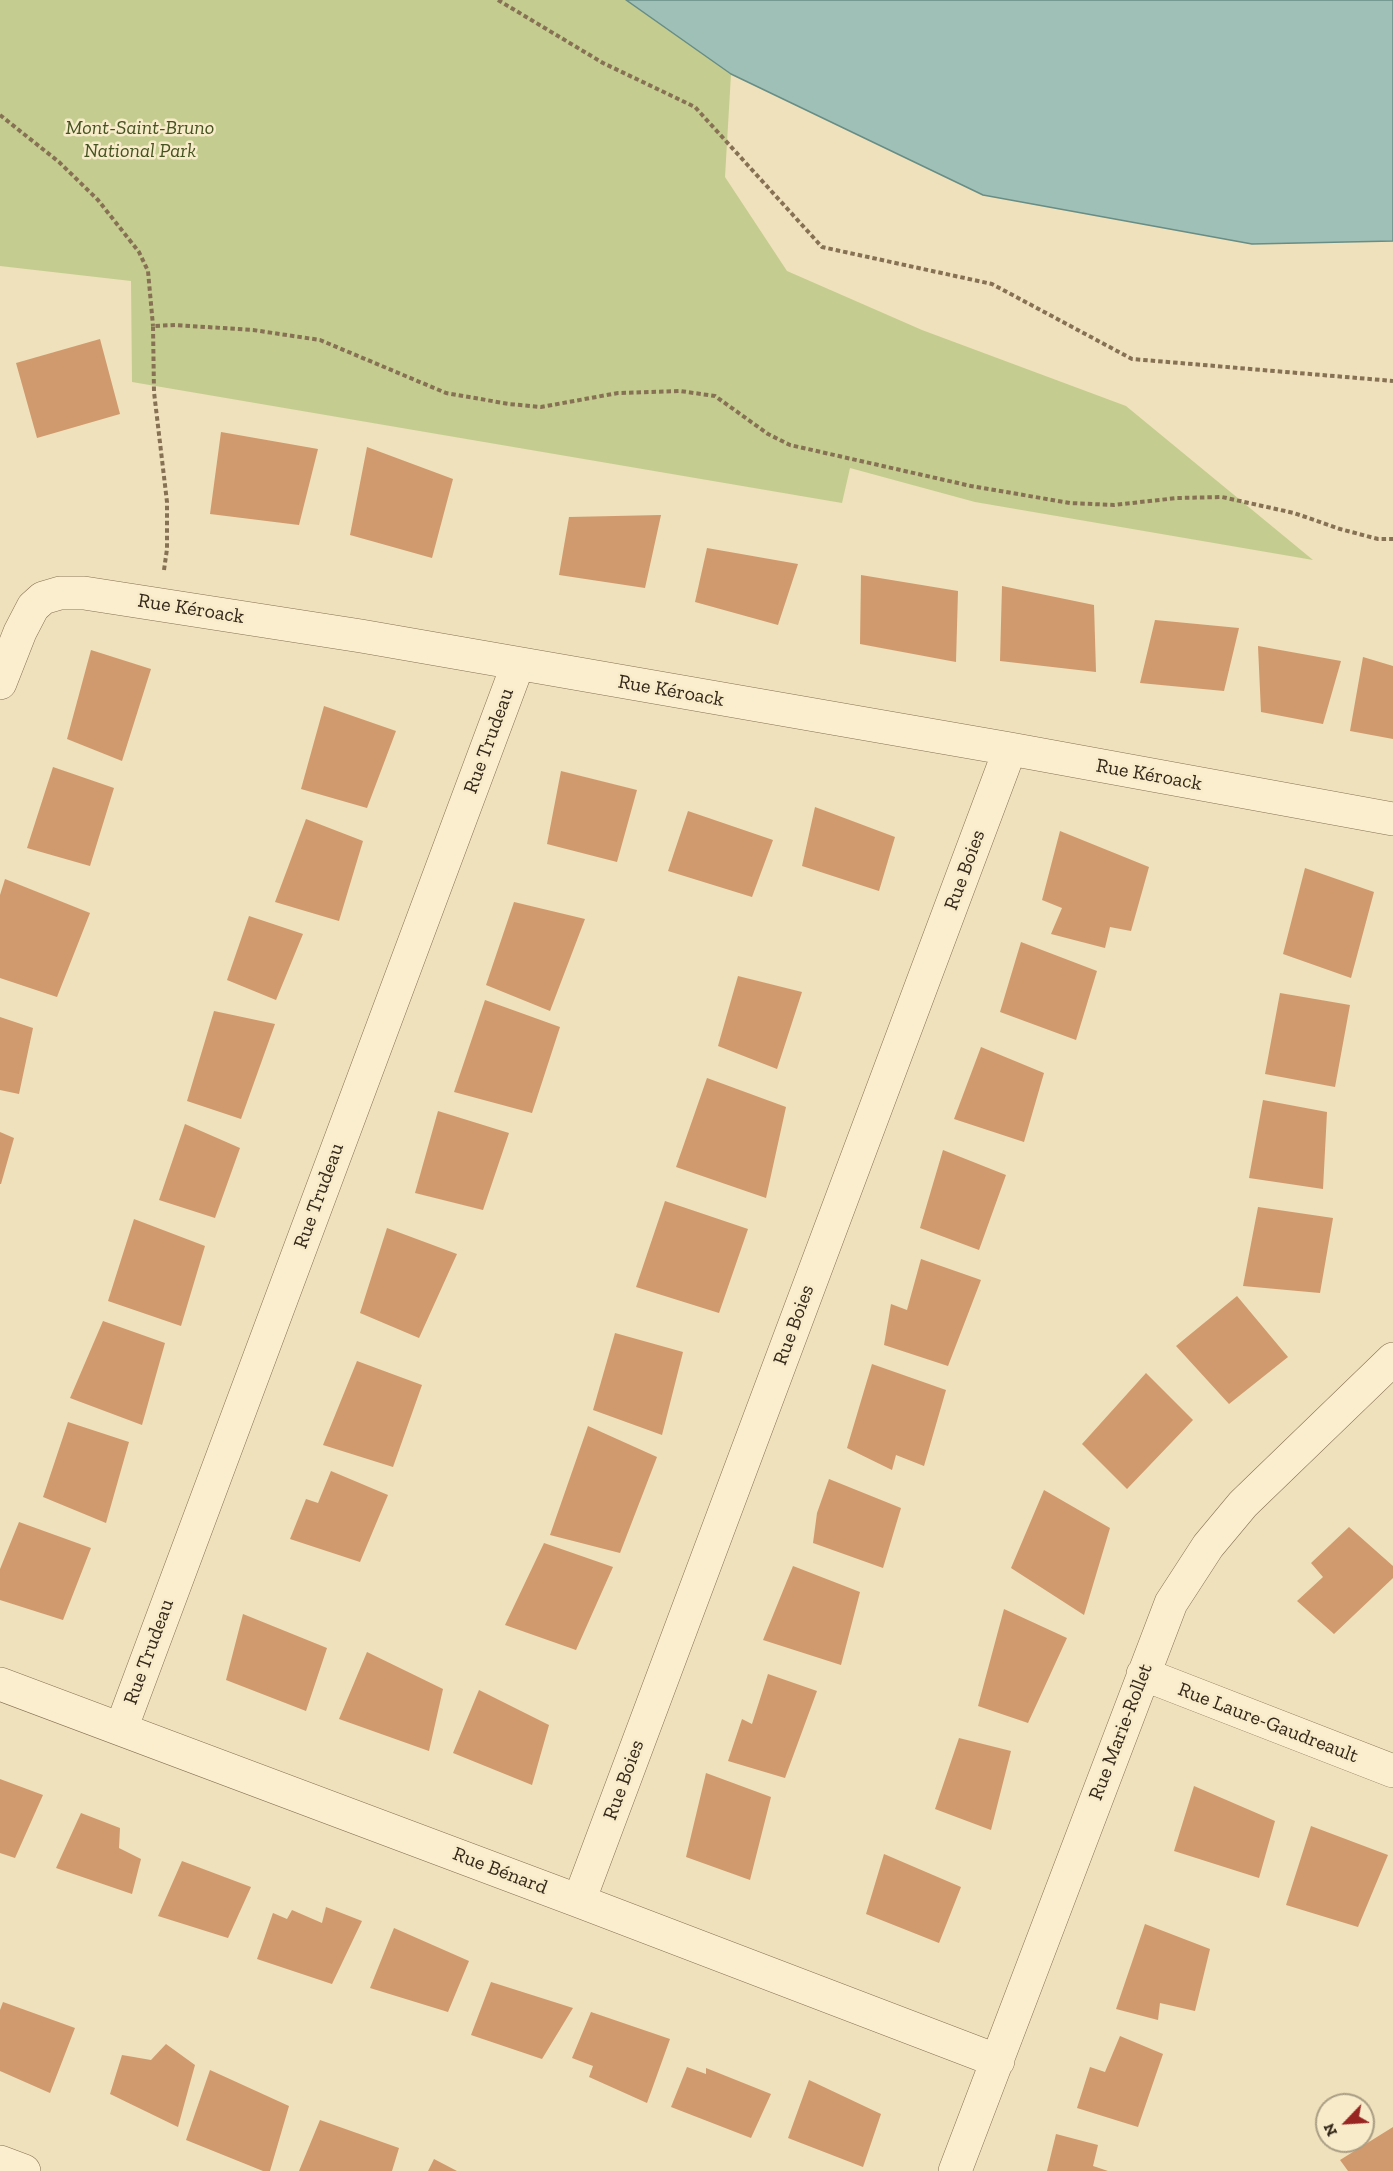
<!DOCTYPE html>
<html>
<head>
<meta charset="utf-8">
<style>
  body { margin:0 }
  #map { position:relative; width:1393px; height:2171px; overflow:hidden; background:#efe1bb; font-family:"Zilla Slab",serif }
  canvas { display:block }
  .north { position:absolute; left:1315px; top:2093px; width:60px; height:60px; box-sizing:border-box; background:#f7ebca; border:2px solid #a99d84; border-radius:50%; rotate:245deg; font-size:16px; font-weight:700; line-height:24px; text-align:center; color:#35281a }
  .north::after { content:''; display:block; margin:auto; width:21px; height:27px; background:#982522; clip-path:polygon(50% 0,100% 100%,50% 72%,0 100%) }
</style>
</head>
<body>
<div id="map">
<canvas width="1393" height="2171"></canvas>
<div class="north">N</div>
</div>
<script>
const ctx = document.querySelector('canvas').getContext('2d');
ctx.lineJoin = 'round';
function fillPath(path, color) { ctx.fillStyle = color; ctx.fill(path, 'evenodd'); }
const toPath = rows => new Path2D(rows.map(r => 'M' + r).join(''));
function strokePath(path, color, width, dash) { ctx.strokeStyle = color; ctx.lineWidth = width; ctx.lineCap = dash ? 'butt' : 'round'; ctx.setLineDash(dash || []); ctx.stroke(path); }
function drawText(font, color, halo, rows, align = 'center') {
  ctx.font = font + ' "Zilla Slab",serif'; ctx.lineWidth = 5; ctx.setLineDash([]); ctx.textBaseline = 'middle'; ctx.strokeStyle = halo; ctx.fillStyle = color; for (const [text, x, y, turn = 0] of rows) {
    ctx.save(); ctx.translate(x, y); ctx.rotate((+turn || 0) * Math.PI / 180); ctx.textAlign = isNaN(turn) ? turn : align; if (halo) ctx.strokeText(text, 0, 0); ctx.fillText(text, 0, 0); ctx.restore();
  }
}
const green = toPath([
  [0,0,626,0,731,74,725,177,787,271,922,330,1126,406,1313,560,975,502,850,468,842,503,132,382,131,281,0,266]
]);
const water = toPath([
  [626,0,1393,0,1393,241,1252,244,983,195,731,74,626,0]
]);
const building = toPath([
  [100,339,120,414,37,438,16,363],
  [221,432,318,449,299,525,210,514],
  [367,447,453,479,432,558,350,535],
  [661,515,645,588,559,575,569,517],
  [707,548,798,564,778,625,695,602],
  [861,575,958,591,956,662,860,644],
  [1002,586,1094,605,1096,672,1000,661],
  [1155,620,1239,628,1224,691,1140,683],
  [1258,646,1341,661,1323,724,1261,712],
  [91,650,151,669,122,761,67,739],
  [1363,657,1393,666,1393,739,1350,731],
  [324,706,396,731,367,808,301,789],
  [53,767,114,788,90,866,27,848],
  [561,771,637,790,617,862,547,844],
  [815,807,895,837,879,891,802,866],
  [688,811,773,840,752,897,668,871],
  [306,819,363,841,339,921,275,902],
  [1060,831,1149,867,1131,931,1110,927,1105,948,1051,934,1062,908,1042,900],
  [1305,868,1374,892,1351,978,1283,954],
  [5,879,90,913,57,997,0,978,0,895],
  [514,902,585,919,550,1011,486,985],
  [249,916,303,934,276,1000,227,980],
  [1021,942,1097,971,1076,1040,1000,1012],
  [738,976,802,992,777,1069,718,1046],
  [1280,993,1350,1005,1335,1087,1265,1074],
  [485,1000,560,1027,532,1113,454,1092],
  [214,1011,275,1024,241,1119,187,1101],
  [0,1017,33,1028,19,1094,0,1090],
  [981,1047,1044,1073,1024,1142,954,1119],
  [707,1078,786,1107,766,1198,676,1167],
  [1263,1100,1327,1112,1323,1189,1249,1178],
  [438,1111,509,1133,483,1210,415,1193],
  [185,1124,240,1148,215,1218,159,1200],
  [0,1132,14,1138,1,1184,0,1184],
  [943,1150,1006,1175,979,1250,920,1228],
  [665,1201,748,1229,719,1313,636,1287],
  [1258,1207,1333,1218,1320,1293,1243,1286],
  [134,1219,205,1246,181,1326,108,1301],
  [387,1228,457,1254,419,1338,360,1313],
  [921,1259,981,1280,948,1366,884,1345,891,1304,907,1310],
  [1237,1296,1288,1357,1229,1404,1176,1346],
  [103,1321,165,1343,142,1425,70,1398],
  [615,1333,683,1352,662,1435,593,1410],
  [357,1361,422,1385,393,1467,323,1445],
  [872,1364,946,1390,924,1466,896,1455,892,1470,847,1448],
  [1146,1373,1193,1420,1127,1489,1082,1444],
  [68,1422,129,1442,106,1523,43,1497],
  [588,1426,657,1457,620,1553,550,1535],
  [331,1471,388,1495,360,1562,290,1539,306,1499,318,1503],
  [829,1479,901,1508,883,1568,813,1543,817,1513],
  [1044,1490,1110,1528,1084,1615,1011,1568],
  [19,1522,91,1548,63,1620,0,1600,0,1569],
  [1349,1527,1393,1566,1393,1578,1334,1634,1297,1601,1323,1577,1311,1563],
  [544,1543,613,1567,576,1650,505,1625],
  [793,1566,860,1592,841,1665,763,1640],
  [1004,1609,1067,1638,1028,1723,978,1706],
  [243,1614,327,1648,306,1711,226,1680],
  [367,1652,443,1689,429,1751,339,1719],
  [768,1674,817,1691,785,1778,728,1761,742,1719,752,1724],
  [479,1690,549,1725,532,1785,453,1753],
  [959,1738,1011,1751,991,1830,935,1809],
  [706,1773,771,1797,750,1880,686,1857],
  [0,1779,43,1795,15,1858,0,1853],
  [1194,1786,1275,1821,1259,1878,1174,1851],
  [81,1813,120,1828,119,1848,141,1859,132,1894,56,1868],
  [1311,1826,1388,1855,1358,1927,1286,1905],
  [884,1854,961,1887,939,1943,866,1914],
  [182,1861,251,1887,228,1938,158,1916],
  [326,1907,362,1921,332,1984,257,1959,273,1913,287,1919,292,1910,322,1923],
  [1145,1924,1210,1949,1195,2011,1160,2003,1158,2020,1116,2009],
  [394,1928,469,1961,448,2012,370,1988],
  [491,1982,573,2008,542,2059,471,2035],
  [3,2002,75,2028,50,2093,0,2071,0,2010],
  [591,2012,670,2039,647,2103,589,2077,593,2066,572,2058],
  [1120,2036,1163,2054,1138,2127,1077,2108,1090,2067,1105,2072],
  [166,2044,195,2065,178,2127,110,2094,122,2055,151,2060],
  [687,2067,706,2074,706,2068,771,2094,751,2138,671,2107],
  [210,2070,289,2106,270,2171,263,2171,186,2140],
  [809,2080,881,2114,863,2167,788,2138],
  [320,2120,399,2148,392,2171,299,2171],
  [1393,2127,1393,2171,1348,2171,1340,2160],
  [1056,2134,1098,2145,1093,2166,1108,2171,1047,2171],
  [434,2159,457,2171,428,2171]
]);
const path = toPath([
  [498,0,603,63,695,107,822,247,992,284,1132,359,1393,381],
  [0,115,59,162,98,200,139,252,148,271,153,326],
  [164,570,167,549,167,502,154,392,153,326,175,325,253,330,320,340,446,393,509,404,541,407,618,393,680,391,715,396,768,434,790,445,971,486,1070,503,1114,505,1177,498,1222,497,1294,513,1340,529,1378,539,1393,539]
]);
const minor = toPath([
  [0,683,20,632,33,607,43,598,60,593,84,593,361,636,1010,749,1393,819],
  [1143,1674,1393,1771],
  [0,1684,579,1901,998,2061],
  [121,1729,518,664],
  [579,1901,1010,749],
  [0,2162,24,2171],
  [955,2171,1171,1603,1208,1546,1243,1504,1393,1359]
]);
const parkNames = [
  ["Mont-Saint-Bruno",140,128],
  ["National Park",140,151]
];
const streetNames = [
  ["Rue Kéroack",191,609,9],
  ["Rue Kéroack",671,691,10],
  ["Rue Trudeau",489,741,-70],
  ["Rue Kéroack",1149,775,10],
  ["Rue Boies",965,870,-70],
  ["Rue Trudeau",319,1196,-70],
  ["Rue Boies",794,1325,-70],
  ["Rue Trudeau",149,1652,-70],
  ["Rue Laure-Gaudreault",1268,1723,21],
  ["Rue Marie-Rollet",1121,1732,-69],
  ["Rue Boies",624,1780,-70],
  ["Rue Bénard",500,1871,21]
];
fillPath(green, '#c4cd8f');
fillPath(water, '#9fc0b7');
strokePath(water, '#678d85', 1.5);
fillPath(building, '#d09a6e');
strokePath(minor, '#877154', 34);
strokePath(path, '#877154', 4, [4.5, 3]);
strokePath(minor, '#faeece', 33);
drawText('italic 20px', '#445320', '#f7ebca', parkNames);
drawText('20px', '#35281a', '#f7ebca', streetNames);
</script>
</body>
</html>
